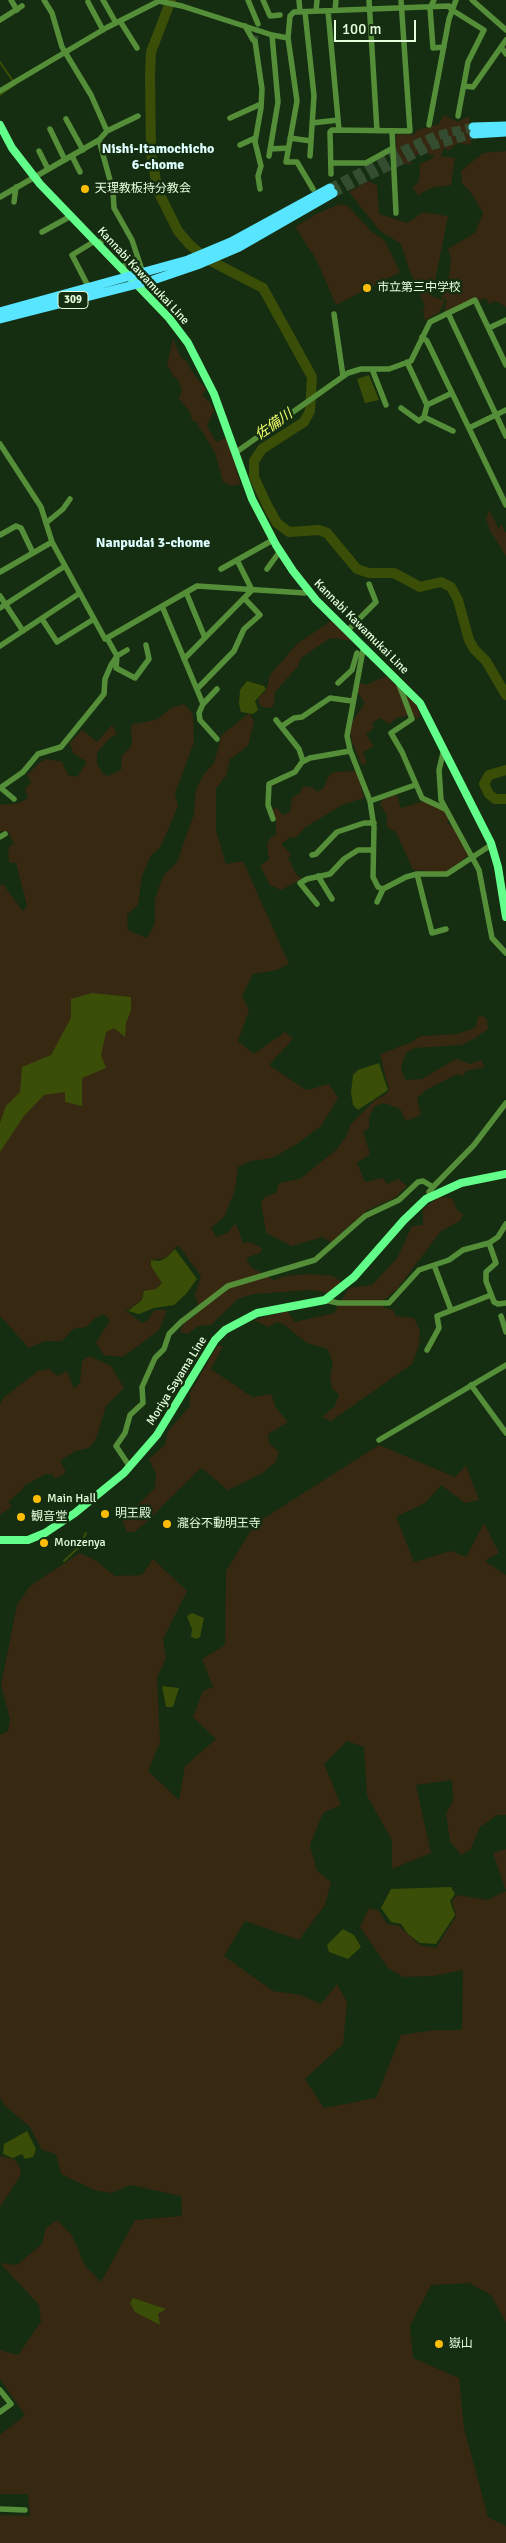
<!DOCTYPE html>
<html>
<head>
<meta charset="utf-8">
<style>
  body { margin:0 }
  #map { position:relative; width:506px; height:2543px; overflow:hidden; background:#152d10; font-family:Signika,sans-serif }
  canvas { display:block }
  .scale { position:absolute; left:334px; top:20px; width:82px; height:22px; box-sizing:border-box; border:2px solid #e5ffdc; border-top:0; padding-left:6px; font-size:15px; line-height:18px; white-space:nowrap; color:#e5ffdc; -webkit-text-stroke:4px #152d10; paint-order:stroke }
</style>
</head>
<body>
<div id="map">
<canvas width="506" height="2543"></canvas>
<div class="scale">100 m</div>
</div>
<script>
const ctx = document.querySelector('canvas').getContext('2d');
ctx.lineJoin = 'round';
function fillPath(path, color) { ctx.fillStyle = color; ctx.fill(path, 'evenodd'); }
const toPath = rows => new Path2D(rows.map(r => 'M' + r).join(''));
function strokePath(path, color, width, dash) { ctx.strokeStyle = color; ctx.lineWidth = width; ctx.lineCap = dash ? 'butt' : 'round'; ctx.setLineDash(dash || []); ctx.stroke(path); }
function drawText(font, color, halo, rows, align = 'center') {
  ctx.font = font + ' Signika,"Noto Sans JP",sans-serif'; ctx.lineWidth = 5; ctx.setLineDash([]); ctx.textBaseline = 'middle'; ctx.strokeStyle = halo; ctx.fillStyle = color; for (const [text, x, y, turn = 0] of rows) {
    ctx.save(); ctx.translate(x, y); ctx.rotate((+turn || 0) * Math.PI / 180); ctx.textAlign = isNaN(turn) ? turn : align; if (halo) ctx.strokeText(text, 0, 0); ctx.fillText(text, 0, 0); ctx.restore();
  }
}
const green = toPath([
  [444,115,458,122,469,116,471,145,458,143,448,151,444,147,441,156,455,158,451,185,431,188,418,195,413,188,419,181,420,164,435,157,424,152,411,157,411,164,397,164,396,134,413,135,418,130,439,124],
  [506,151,506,307,496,301,489,304,486,298,478,301,476,298,444,312,447,301,441,297,449,278,451,258,448,249,475,233,483,213,472,194,462,183,461,171,483,153],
  [368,181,377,185,379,214,407,223,423,212,448,216,432,296,445,301,439,313,425,320,423,311,425,306,408,266,401,244,379,230,349,192],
  [340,204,348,206,372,232,385,241,400,272,336,305,316,259,295,227,316,214],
  [173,339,181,357,186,361,195,376,206,389,202,396,209,401,214,411,207,426,216,442,225,438,230,443,240,484,232,486,223,482,215,452,196,422,192,420,190,412,179,399,182,390,177,378,174,377,167,365],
  [489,510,499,529,502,524,504,532,506,532,506,556,489,529,486,518],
  [332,620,353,641,330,638,301,658,298,666,275,692,274,704,271,708,262,707,259,704,259,697,266,691,270,675,297,644],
  [386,676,417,705,420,715,418,719,412,715,396,718,390,724,379,718,372,723,374,727,366,735,374,746,363,752,367,763,362,765,352,742,350,731,352,722,365,703,357,692,360,683,366,685],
  [184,704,193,714,194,742,175,794,178,806,160,848,151,855,142,876,138,905,127,915,128,930,147,938,155,923,155,899,163,876,177,862,194,814,196,789,204,774,214,763,222,735,249,713,254,721,248,746,230,759,226,776,216,788,216,831,226,864,243,861,289,964,277,970,253,974,242,996,249,1010,238,1041,254,1054,285,1032,293,1039,269,1065,306,1090,329,1084,338,1098,321,1126,297,1144,272,1158,251,1161,238,1167,235,1190,224,1217,211,1228,216,1237,227,1233,236,1223,243,1243,250,1242,262,1248,260,1253,246,1258,251,1267,274,1280,285,1276,310,1274,333,1276,341,1282,328,1293,311,1290,254,1294,238,1299,211,1325,198,1326,188,1334,180,1332,184,1323,196,1315,198,1304,195,1295,201,1276,178,1245,166,1258,151,1260,151,1266,162,1283,156,1289,144,1291,142,1300,126,1311,142,1323,148,1320,155,1310,167,1310,159,1330,139,1345,122,1357,104,1355,96,1343,110,1320,104,1314,95,1318,86,1327,73,1329,62,1341,45,1341,29,1348,0,1316,0,885,3,884,23,911,27,906,16,863,10,863,8,855,9,847,14,843,8,832,0,831,0,805,18,803,28,798,25,789,31,782,27,775,39,763,46,759,62,762,68,775,77,777,87,762,73,753,70,743,82,730,97,742,112,725,117,734,109,739,97,753,97,764,103,774,108,776,121,770,122,756,132,745,131,725,158,719,171,708],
  [357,771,364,798,342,805,306,827,295,838,291,837,281,844,291,855,288,858,296,874,302,879,281,890,270,885,260,866,269,859,267,844,270,838,276,835,276,820,271,809,277,808,283,815,290,812,292,798,300,793,303,786,314,788,317,792,323,789,328,777,333,772],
  [397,795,401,808,424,801,447,811,449,818,447,823,455,827,470,854,451,869,443,872,413,870,396,832,387,827,387,816,380,804,383,799],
  [479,1015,487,1019,488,1029,475,1038,462,1045,414,1048,406,1053,401,1067,405,1080,422,1079,456,1059,471,1064,481,1060,485,1067,466,1071,463,1076,457,1074,426,1090,417,1098,421,1115,406,1121,400,1109,384,1103,375,1106,369,1117,369,1128,363,1132,370,1154,357,1163,365,1182,383,1178,387,1184,398,1179,407,1186,396,1197,366,1211,331,1242,322,1237,292,1246,266,1233,261,1202,265,1197,276,1193,279,1183,300,1179,336,1150,346,1137,350,1125,376,1099,385,1095,389,1090,380,1054,412,1042,420,1036,457,1034,475,1028],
  [439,1197,452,1198,457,1210,463,1214,460,1221,441,1231,397,1289,383,1301,384,1308,393,1310,396,1316,414,1318,420,1331,419,1345,412,1364,331,1421,322,1417,335,1406,339,1395,332,1388,330,1376,333,1363,328,1349,307,1343,283,1324,277,1322,268,1327,254,1320,287,1311,295,1322,334,1313,349,1288,372,1285,397,1258,412,1226,423,1225,423,1209],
  [217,1346,223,1346,211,1369,252,1397,271,1394,276,1408,288,1422,268,1434,269,1443,279,1452,275,1463,261,1474,228,1490,201,1468,144,1524,134,1532,127,1532,122,1520,155,1488,156,1474,149,1459,165,1445,168,1431,190,1406,190,1393],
  [89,1356,111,1366,124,1388,106,1406,96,1439,89,1448,75,1451,60,1461,66,1472,61,1476,54,1478,52,1474,46,1474,25,1485,23,1489,8,1502,12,1506,0,1515,0,1405,3,1398,38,1371,49,1369,58,1376,67,1371,74,1389,80,1383,82,1361],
  [379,1445,455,1477,466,1465,479,1500,465,1503,441,1485,425,1503,396,1517,414,1562,451,1551,466,1557,484,1523,499,1553,485,1561,506,1575,506,1815,497,1815,480,1827,471,1849,461,1855,450,1841,446,1813,453,1801,452,1780,416,1785,431,1853,392,1869,392,1840,367,1796,364,1747,347,1741,324,1764,341,1805,323,1813,310,1845,317,1871,331,1882,325,1905,299,1940,245,1921,224,1956,273,1991,301,1995,321,2004,337,1984,347,2002,343,2044,305,2079,324,2108,376,2098,401,2035,435,2030,462,2030,463,1970,433,1976,403,1977,388,1968,360,1927,369,1908,378,1910,387,1924,399,1926,420,1945,436,1948,456,1916,452,1901,457,1895,487,1900,506,1891,506,2322,491,2295,469,2283,431,2285,410,2326,413,2358,459,2378,464,2428,488,2517,506,2526,506,2543,0,2543,0,2515,30,2516,28,2494,0,2494,0,2435,25,2415,0,2379,0,2350,18,2355,41,2322,39,2305,0,2263,17,2265,42,2244,46,2228,57,2220,72,2235,85,2266,101,2282,135,2220,182,2216,181,2196,130,2185,111,2193,94,2190,61,2174,56,2154,42,2150,30,2127,4,2105,0,2097,0,1735,8,1731,10,1719,1,1685,17,1605,30,1586,80,1553,95,1560,115,1576,142,1575,153,1559,187,1591,163,1639,166,1658,157,1678,160,1742,148,1771,179,1800,185,1766,216,1739,193,1717,203,1691,213,1687,202,1659,225,1645,226,1571,255,1524],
  [506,1849,506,1891,493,1853],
  [0,2156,14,2159,20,2168,21,2175,0,2207]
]);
const water = toPath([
  [369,375,379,400,365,403,357,379],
  [247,681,264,686,266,689,255,701,258,710,253,714,241,712,239,704,240,690],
  [92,993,131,997,131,1010,126,1023,125,1037,114,1028,106,1032,101,1055,106,1068,82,1078,82,1106,65,1102,65,1092,44,1095,24,1116,0,1152,0,1123,6,1106,20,1092,22,1067,51,1055,71,1018,71,999],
  [379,1063,388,1090,358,1110,353,1105,351,1093,353,1075,358,1070],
  [175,1249,197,1279,186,1294,174,1305,154,1308,139,1314,128,1311,142,1300,144,1291,156,1289,162,1283,151,1266,151,1260,159,1261,166,1258],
  [192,1613,204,1618,200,1637,196,1639,191,1637,192,1629,187,1616],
  [162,1686,179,1688,173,1707,166,1707],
  [451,1887,455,1894,450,1901,455,1915,436,1944,420,1943,408,1934,401,1924,391,1922,381,1908,391,1889],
  [343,1929,354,1935,361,1947,348,1959,329,1952,327,1945],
  [27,2131,36,2149,33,2157,25,2159,22,2154,13,2158,3,2154,4,2144],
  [133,2298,166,2309,158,2314,160,2325,135,2312,130,2303]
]);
const stream = toPath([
  [0,62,13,81],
  [0,95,14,85],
  [64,1561,80,1546,86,1533]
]);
const river = toPath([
  [171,0,151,52,150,74,151,154,158,191,178,231,189,244,205,258,263,288,312,377,310,411,304,422,262,449,254,461,254,477,267,505,277,523,289,532,319,530,327,533,357,569,369,573,394,573,420,587,441,582,451,587,458,600,469,640,474,649,486,661,506,695],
  [506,770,489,775,484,784,489,794,495,799,506,799]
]);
const minorTunnel = toPath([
  [255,41,257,25]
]);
const highwayTunnel = toPath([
  [330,188,412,146,435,136,473,127],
  [333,193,431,146,474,134]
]);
const minor = toPath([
  [11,0,17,10],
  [44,0,52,13,62,47,91,95,107,131],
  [103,0,116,23],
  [248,0,258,24],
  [263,0,270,16,280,15],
  [299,0,300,12],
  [369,0,377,131],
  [434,0,430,8,433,48,444,47],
  [472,0,506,30],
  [88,2,103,30],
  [335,10,336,0],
  [316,11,317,0],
  [328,11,339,130],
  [305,12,314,96,310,156],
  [0,20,22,6],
  [120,21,137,48],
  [245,26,253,40,255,41,262,89,261,108,255,142,261,166,258,176,260,189],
  [501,47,506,54],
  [464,86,473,87,506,40],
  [0,91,106,28,159,1,182,6,272,35,288,38],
  [230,118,261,104],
  [66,119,83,150],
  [312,123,338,120],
  [429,125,449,19,456,0],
  [50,129,65,160],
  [392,131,396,213],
  [290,138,311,141],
  [99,140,113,191,114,208,132,240,143,273],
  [240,145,255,138],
  [270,149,288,148],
  [39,151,48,169],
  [72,156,80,172],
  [269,156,278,102,272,35],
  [331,163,366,163,393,148],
  [331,174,330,132,332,130,410,131,401,0],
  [313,189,297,162,286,162,297,101,288,38,290,16,294,12,449,6,452,10,484,30,468,62,458,116],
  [0,197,99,140,107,131,138,116],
  [14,202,16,187],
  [42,232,71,216],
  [97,244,109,237],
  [120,268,137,258],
  [87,284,72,255,95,241],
  [448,313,506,436],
  [334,314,343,376],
  [489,328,506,320],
  [422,337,427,341,506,505],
  [407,362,427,405,424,417],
  [372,369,386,405],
  [427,405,452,393],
  [401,408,419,421,424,417],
  [424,417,453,431],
  [469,428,506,410],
  [0,444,41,507,52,542,105,639,107,638,117,656,116,668,135,678,149,659,146,645],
  [235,453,348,373,361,369,389,369,411,361,430,322,475,300,506,365],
  [46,523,63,509,70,499],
  [0,535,16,526,21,528,33,553],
  [237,560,252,590],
  [221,569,273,540],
  [267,569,280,551],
  [0,572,52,542],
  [186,592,205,638],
  [0,596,23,631],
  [162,606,203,704,199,713,200,720,217,739],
  [0,608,65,566],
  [42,619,57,642,94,619],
  [348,630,376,602,369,584],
  [107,638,197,586,305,593,308,591],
  [0,646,80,593],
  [363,650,347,736,350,750,370,801,374,827,373,877,378,887,383,889],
  [184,659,252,590],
  [398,682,412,719,391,733,402,752,422,798,445,809],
  [338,683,352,670,357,653],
  [197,689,234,651,244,629,260,615,244,598],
  [203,704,217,689],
  [276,720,299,749,303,761],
  [282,726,294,718,302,717,330,698,352,701],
  [444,749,439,770,441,800,479,870,492,938,506,953],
  [0,788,23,772,38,754,61,747,104,694,105,679,111,665,117,656,127,650],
  [1,788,14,799],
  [370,801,415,785],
  [273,819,268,805,269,784,295,772,302,762,310,758,350,751],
  [0,837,5,834],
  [312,855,316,854,337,832,364,823,374,823],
  [417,874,432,933,446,929],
  [318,876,332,899],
  [377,902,383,889,406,877,417,874,447,874,491,845],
  [317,904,300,883,307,879,330,874,344,859,358,850,372,850],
  [430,1197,429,1192,433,1187,474,1145,506,1103],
  [489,1243,496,1263,486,1272,486,1281,494,1302,498,1304,506,1303],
  [434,1265,451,1310],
  [325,1300,338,1303,389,1303,419,1270,449,1260,463,1250,489,1243,498,1237,506,1224],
  [501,1316,506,1332],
  [427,1350,439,1328,437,1316,491,1295],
  [471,1385,506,1433],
  [379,1440,506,1365],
  [130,1467,116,1446,125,1433,130,1415,143,1403,142,1387,155,1358,164,1349,169,1334,181,1322,228,1286,315,1260,365,1216,399,1200,418,1182,423,1181,433,1187],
  [0,2390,11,2404,0,2412],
  [0,2509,25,2510]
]);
const major = toPath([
  [0,125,12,148,40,184,169,318,188,343,214,394,252,499,276,545,293,571,316,600,420,703,491,843,498,867,506,917],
  [0,1540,28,1540,45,1533,75,1513,124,1473,157,1435,215,1340,225,1330,257,1313,325,1300,354,1277,404,1220,426,1199,461,1183,506,1174]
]);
const highway = toPath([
  [473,127,506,126],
  [474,134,506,132],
  [0,312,188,260,231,242,330,188],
  [0,319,153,280,197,265,239,247,333,193]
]);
const markers = [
  [85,189,5,"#ffbd08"],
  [367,288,5,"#ffbd08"],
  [37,1499,5,"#ffbd08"],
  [105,1514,5,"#ffbd08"],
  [21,1517,5,"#ffbd08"],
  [167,1524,5,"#ffbd08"],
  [44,1543,5,"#ffbd08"],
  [439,2344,5,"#ffbd08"]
];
const shields = [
  [73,300,30]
];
const shieldNames = [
  ["309",73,300]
];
const poiNames = [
  ["天理教板持分教会",95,189],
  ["市立第三中学校",377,288],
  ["Main Hall",47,1499],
  ["明王殿",115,1514],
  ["観音堂",31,1517],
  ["瀧谷不動明王寺",177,1524],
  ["Monzenya",54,1543],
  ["嶽山",449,2344]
];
const streetNames = [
  ["Kannabi Kawamukai Line",143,276,47],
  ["Kannabi Kawamukai Line",361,627,45],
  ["Moriya Sayama Line",177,1381,-58]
];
const neighbourhoodNames = [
  ["Nishi-Itamochicho",158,149],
  ["6-chome",158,165],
  ["Nanpudai 3-chome",153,543]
];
const waterNames = [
  ["佐備川",274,425,-35]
];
fillPath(green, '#372812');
fillPath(water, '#3b4e08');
strokePath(stream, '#3b4e08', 2);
strokePath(river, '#3b4e08', 10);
strokePath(minorTunnel, '#344c2f', 5.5, [5.5, 3]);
strokePath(highwayTunnel, '#344c2f', 9, [9, 4.5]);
strokePath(minor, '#558e38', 5.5);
strokePath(major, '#63ff8b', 8);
strokePath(highway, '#57e5ff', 9);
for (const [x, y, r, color] of markers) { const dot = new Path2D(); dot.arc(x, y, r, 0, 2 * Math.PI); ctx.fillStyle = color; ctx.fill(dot); strokePath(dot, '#152d10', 2); }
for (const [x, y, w] of shields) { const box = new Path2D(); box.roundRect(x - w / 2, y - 8.5, w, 17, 4); ctx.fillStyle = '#152d10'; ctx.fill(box); strokePath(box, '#e5ffdc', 1); }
drawText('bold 11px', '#e5ffdc', null, shieldNames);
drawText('12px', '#e5ffdc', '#152d10', poiNames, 'left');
drawText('12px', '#e5ffdc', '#152d10', streetNames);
drawText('bold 14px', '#deffff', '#152d10', neighbourhoodNames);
drawText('italic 14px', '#f1ff6a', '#152d10', waterNames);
</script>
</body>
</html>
